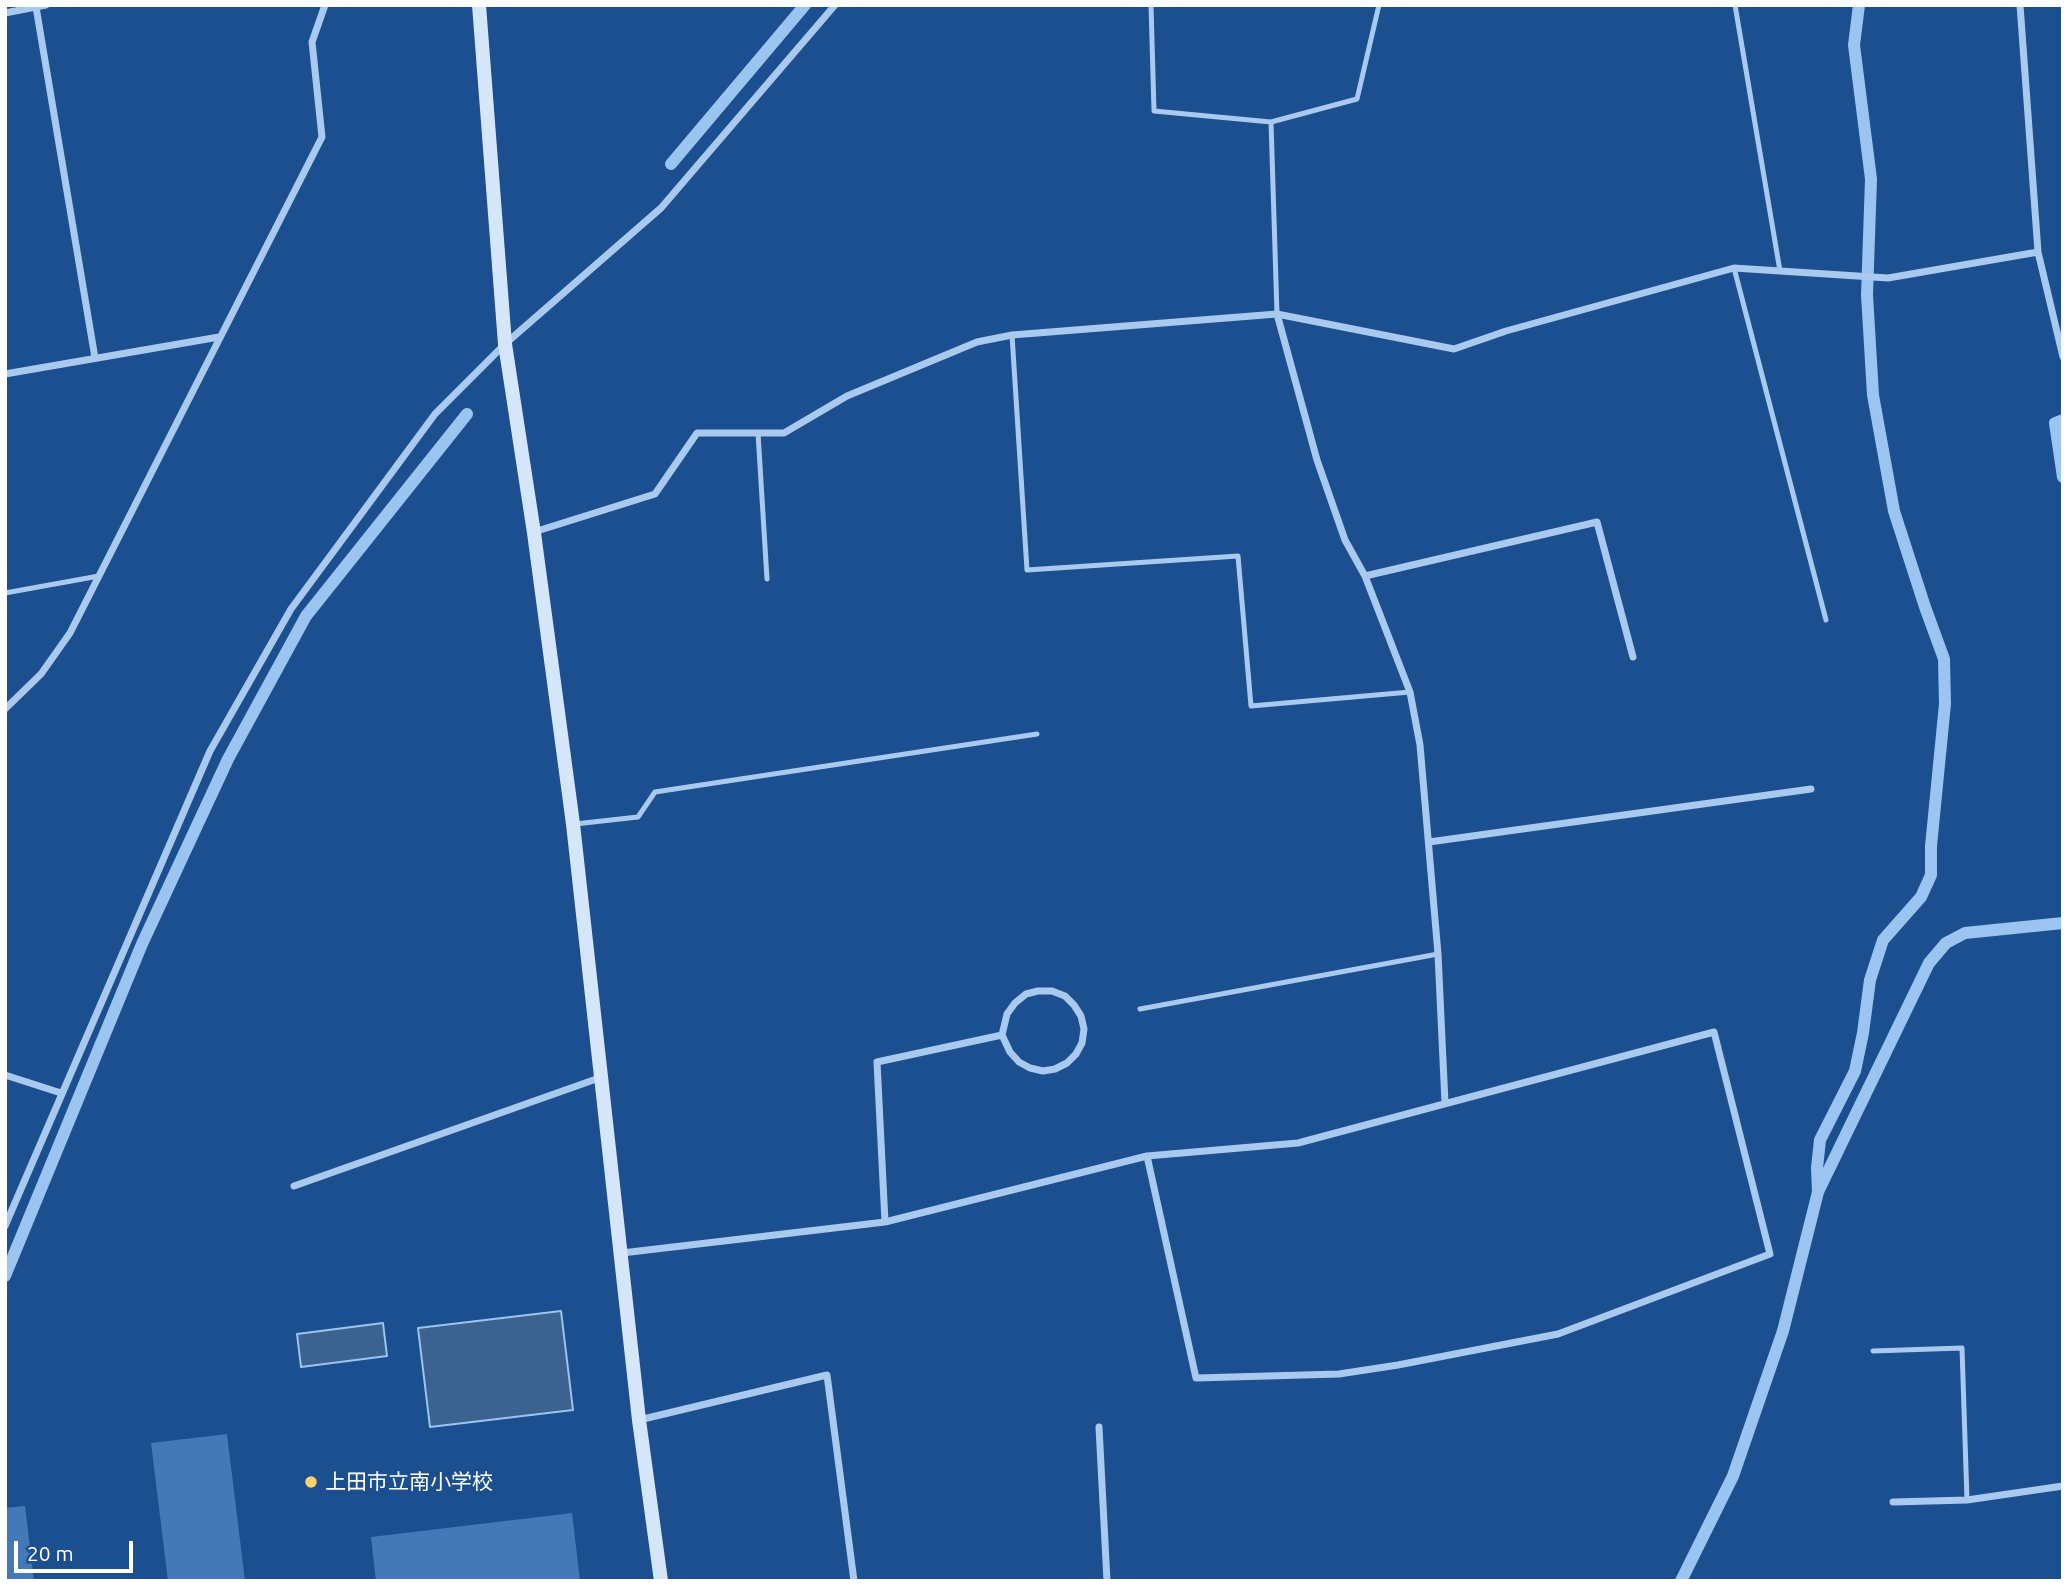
<!DOCTYPE html>
<html>
<head>
<meta charset="utf-8">
<style>
  body { margin:0 }
  #map { position:relative; width:2068px; height:1586px; overflow:hidden; background:#1b4f8f; font-family:Ubuntu,sans-serif }
  canvas { display:block }
  .frame { position:absolute; inset:0; border:7px solid #fff; pointer-events:none }
  .scale { position:absolute; left:14px; top:1541px; width:119px; height:32px; box-sizing:border-box; border:4px solid #fff; border-top:0; padding-left:9px; font-size:21px; line-height:24px; white-space:nowrap; color:#fff; -webkit-text-stroke:5px #1b4f8f; paint-order:stroke }
</style>
</head>
<body>
<div id="map">
<canvas width="2068" height="1586"></canvas>
<div class="frame"></div>
<div class="scale">20 m</div>
</div>
<script>
const ctx = document.querySelector('canvas').getContext('2d');
ctx.lineJoin = 'round';
function fillPath(path, color) { ctx.fillStyle = color; ctx.fill(path, 'evenodd'); }
const toPath = rows => new Path2D(rows.map(r => 'M' + r).join(''));
function strokePath(path, color, width, dash) { ctx.strokeStyle = color; ctx.lineWidth = width; ctx.lineCap = dash ? 'butt' : 'round'; ctx.setLineDash(dash || []); ctx.stroke(path); }
function drawText(font, color, halo, rows, align = 'center') {
  ctx.font = font + ' Ubuntu,"Noto Sans JP",sans-serif'; ctx.lineWidth = 5; ctx.setLineDash([]); ctx.textBaseline = 'middle'; ctx.strokeStyle = halo; ctx.fillStyle = color; for (const [text, x, y, turn = 0] of rows) {
    ctx.save(); ctx.translate(x, y); ctx.rotate((+turn || 0) * Math.PI / 180); ctx.textAlign = isNaN(turn) ? turn : align; if (halo) ctx.strokeText(text, 0, 0); ctx.fillText(text, 0, 0); ctx.restore();
  }
}
const water = toPath([
  [561,1311,573,1410,430,1427,418,1328,561,1311],
  [383,1323,387,1356,301,1367,297,1334,383,1323]
]);
const stream = toPath([
  [671,164,805,5],
  [2063,420,2055,423,2063,477],
  [1818,1192,1817,1168,1820,1140,1855,1071,1863,1033,1870,980,1883,940,1921,897,1931,875,1931,846,1945,704,1944,659,1925,607,1894,511,1873,395,1867,295,1871,179,1854,45,1859,5],
  [5,1276,142,944,228,759,306,616,467,414],
  [1681,1581,1733,1476,1783,1331,1818,1192,1929,963,1946,943,1965,933,2063,923]
]);
const building = toPath([
  [227,1434,245,1581,168,1581,151,1443],
  [25,1506,34,1581,5,1581,5,1508],
  [572,1513,580,1581,376,1581,371,1537]
]);
const lane = toPath([
  [1151,5,1154,111,1271,122],
  [1735,5,1780,271],
  [1734,268,1826,620],
  [1277,314,1271,122,1357,99,1379,5],
  [1012,335,1027,570,1238,556,1251,706,1410,692],
  [758,433,767,579],
  [5,593,99,576],
  [575,824,638,817,655,792,1037,734],
  [1140,1009,1438,954],
  [1873,1351,1962,1348,1967,1500]
]);
const street = toPath([
  [2020,5,2038,252,2063,357],
  [36,7,95,358],
  [5,13,46,5],
  [1277,314,1317,460,1345,540,1365,576,1410,692,1420,745,1438,954,1445,1103],
  [5,374,219,337],
  [534,532,655,494,697,433,784,433,847,396,977,342,1012,335,1277,314,1454,349,1506,331,1734,268,1888,278,2038,252],
  [1365,576,1597,522,1633,657],
  [5,709,41,674,70,633,322,137,312,42,325,5],
  [1429,842,1811,789],
  [1038,991,1052,991,1065,996,1074,1005,1081,1016,1084,1029,1082,1043,1076,1054,1067,1063,1055,1069,1043,1071,1030,1068,1019,1062,1010,1052,1002,1035,1007,1014,1015,1003,1026,994,1038,991],
  [5,1075,61,1093],
  [294,1186,602,1077],
  [885,1222,877,1062,1002,1035],
  [5,1226,210,751,291,609,435,414,505,344,661,208,835,5],
  [622,1253,885,1222,1147,1156,1298,1143,1714,1032,1770,1254,1558,1334,1398,1365,1339,1374,1196,1378,1147,1156],
  [639,1420,827,1375,854,1581],
  [1099,1427,1107,1581],
  [1893,1502,1967,1500,2063,1486]
]);
const secondary = toPath([
  [479,5,505,344,534,533,573,824,639,1420,661,1581]
]);
const markers = [
  [311,1482,7,"#ffd166"]
];
const poiNames = [
  ["上田市立南小学校",325,1482]
];
fillPath(water, '#3c6290');
strokePath(water, '#9cc4f0', 2);
strokePath(stream, '#9cc4f0', 12);
fillPath(building, '#4478b7');
strokePath(lane, '#a9c9ee', 5);
strokePath(street, '#a9c9ee', 7);
strokePath(secondary, '#d6e6fa', 14);
for (const [x, y, r, color] of markers) { const dot = new Path2D(); dot.arc(x, y, r, 0, 2 * Math.PI); ctx.fillStyle = color; ctx.fill(dot); strokePath(dot, '#1b4f8f', 2.5); }
drawText('21px', '#fff', '#1b4f8f', poiNames, 'left');
</script>
</body>
</html>
